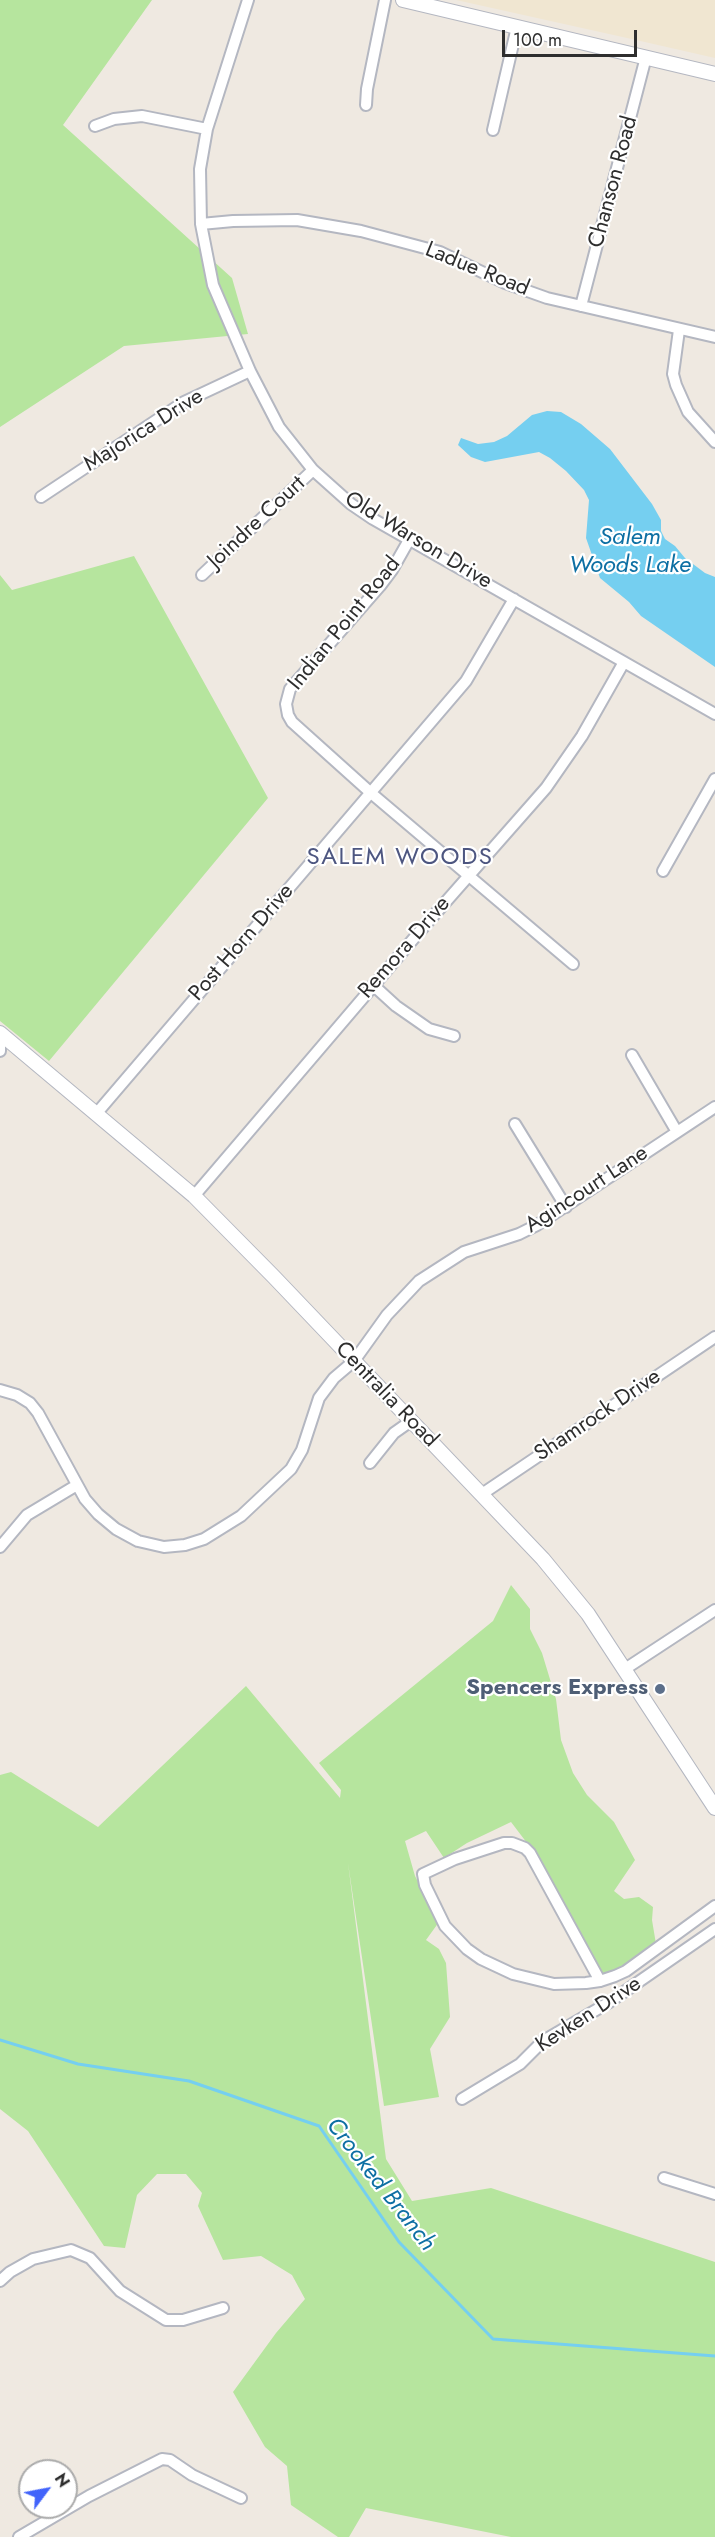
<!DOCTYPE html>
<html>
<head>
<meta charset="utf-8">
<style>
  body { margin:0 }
  #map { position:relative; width:715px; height:2537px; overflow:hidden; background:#efe9e1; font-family:Jost,sans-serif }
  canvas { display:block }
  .north { position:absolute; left:18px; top:2459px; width:60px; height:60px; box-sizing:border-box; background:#fff; border:2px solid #ababab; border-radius:50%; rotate:58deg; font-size:16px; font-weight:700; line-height:24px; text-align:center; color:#2e2e2e }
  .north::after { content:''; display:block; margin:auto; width:21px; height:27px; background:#4264fb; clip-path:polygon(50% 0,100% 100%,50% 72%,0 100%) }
  .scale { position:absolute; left:502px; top:30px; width:135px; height:27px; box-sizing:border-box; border:3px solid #2e2e2e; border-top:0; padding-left:8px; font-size:18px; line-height:21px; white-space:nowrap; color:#2e2e2e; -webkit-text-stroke:4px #fff; paint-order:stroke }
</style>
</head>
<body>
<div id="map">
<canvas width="715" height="2537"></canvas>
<div class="north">N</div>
<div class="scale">100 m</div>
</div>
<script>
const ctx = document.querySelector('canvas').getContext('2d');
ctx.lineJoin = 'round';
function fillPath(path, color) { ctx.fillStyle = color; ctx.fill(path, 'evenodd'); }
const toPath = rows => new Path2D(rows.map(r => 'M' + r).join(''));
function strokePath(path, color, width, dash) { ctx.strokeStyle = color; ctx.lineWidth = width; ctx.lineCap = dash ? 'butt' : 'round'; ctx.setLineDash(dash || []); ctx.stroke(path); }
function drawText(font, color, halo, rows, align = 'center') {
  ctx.font = font + ' Jost,sans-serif'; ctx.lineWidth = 4.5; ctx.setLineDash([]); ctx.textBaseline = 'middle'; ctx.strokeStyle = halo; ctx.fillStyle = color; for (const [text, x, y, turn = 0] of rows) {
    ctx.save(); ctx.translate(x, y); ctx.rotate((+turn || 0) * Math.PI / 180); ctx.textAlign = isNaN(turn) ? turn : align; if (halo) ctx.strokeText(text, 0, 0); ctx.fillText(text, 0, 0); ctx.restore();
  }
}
const education = toPath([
  [456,0,715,0,715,58,636,40]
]);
const green = toPath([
  [0,0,152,0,63,125,232,278,248,334,124,346,0,427],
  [134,556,268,798,49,1061,0,1021,0,575,12,590],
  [511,1585,530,1609,530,1629,542,1653,556,1699,561,1740,573,1773,587,1795,614,1822,635,1860,614,1891,624,1899,639,1897,653,1907,652,1920,656,1944,625,1967,602,1975,527,1843,511,1822,467,1843,444,1858,426,1831,405,1841,415,1876,439,1922,426,1940,439,1949,446,1963,450,2017,430,2049,439,2097,384,2106,348,1863,386,2159,412,2201,491,2188,715,2262,715,2537,511,2537,366,2508,349,2537,338,2537,291,2505,287,2466,265,2447,233,2392,276,2333,305,2299,292,2275,261,2256,223,2260,198,2206,202,2193,186,2174,157,2174,137,2195,125,2248,104,2246,28,2131,0,2109,0,1775,11,1772,98,1827,246,1686,340,1798,341,1790,319,1763,493,1621]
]);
const water = toPath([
  [547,411,561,412,581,424,610,449,652,504,661,520,661,531,665,539,675,546,685,558,705,573,715,577,715,667,641,616,629,602,600,578,586,538,589,500,584,490,566,471,550,458,539,452,485,462,471,457,458,445,461,438,478,444,494,442,507,436,532,415]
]);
const stream = toPath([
  [0,2040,78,2064,189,2081,319,2126,399,2242,493,2339,715,2356]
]);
const street = toPath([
  [248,0,207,129,200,169,201,224,213,285,250,371,279,427,313,470,351,504,373,519,715,714],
  [366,105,367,89,385,0],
  [95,126,114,119,142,116,207,129],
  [493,130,517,27],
  [201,224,233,221,297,220,361,231,440,252,505,283,547,298,715,337],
  [581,306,646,57],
  [679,330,673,374,676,385,688,412,715,442],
  [41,497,184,402,250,371],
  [409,540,392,570,380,586,290,689,286,704,288,715,292,722,371,793,573,964],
  [202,575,313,470],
  [663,871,715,779],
  [373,985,396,1006,429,1029,454,1036],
  [0,1034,0,1051],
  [632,1055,677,1132],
  [96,1114,466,681,514,599],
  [515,1124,566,1207],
  [194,1196,421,930,546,788,582,736,624,662],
  [0,1390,17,1395,30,1403,38,1413,85,1499,98,1514,116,1529,138,1541,164,1547,185,1545,204,1539,241,1516,291,1469,302,1450,319,1398,334,1378,354,1361,387,1315,419,1281,464,1252,519,1234,537,1225,715,1107],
  [370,1463,394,1433,411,1421],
  [482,1494,715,1337],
  [0,1547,27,1515,77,1485],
  [625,1669,715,1610],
  [600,1981,530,1853,525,1848,512,1843,504,1843,455,1859,423,1874,425,1885,445,1926,467,1949,481,1959,513,1974,554,1984,586,1983,600,1981,615,1976,626,1971,715,1906],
  [462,2099,520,2064,543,2041,608,2003,715,1929],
  [664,2178,715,2194],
  [0,2281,10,2272,33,2259,71,2250,90,2258,120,2291,166,2320,183,2320,223,2308],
  [19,2537,89,2496,162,2459,170,2460,192,2475,241,2498]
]);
const secondary = toPath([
  [403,0,715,74],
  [0,1033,194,1196,274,1277,543,1559,588,1614,715,1808]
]);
const markers = [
  [660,1689,6,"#5c6f8a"]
];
const streetNames = [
  ["Chanson Road",614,182,-75],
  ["Ladue Road",477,270,22],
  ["Majorica Drive",144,431,-32],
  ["Joindre Court",257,523,-43],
  ["Old Warson Drive",418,541,31],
  ["Indian Point Road",345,624,-51],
  ["Post Horn Drive",242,943,-49],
  ["Remora Drive",405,948,-49],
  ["Agincourt Lane",587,1190,-33],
  ["Centralia Road",386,1395,46],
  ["Shamrock Drive",598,1416,-34],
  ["Kevken Drive",589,2015,-33]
];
const serviceNames = [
  ["Spencers Express",648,1689]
];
const waterNames = [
  ["Salem",630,538],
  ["Woods Lake",630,566],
  ["Crooked Branch",380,2185,52]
];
const neighbourhoodNames = [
  ["SALEM WOODS",400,858]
];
fillPath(education, '#f0e6d1');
fillPath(green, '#b6e59e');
fillPath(water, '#75cff0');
strokePath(stream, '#75cff0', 3);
strokePath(street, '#b4b7c1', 14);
strokePath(secondary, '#b4b7c1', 16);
strokePath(street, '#fff', 10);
strokePath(secondary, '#fff', 14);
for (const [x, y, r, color] of markers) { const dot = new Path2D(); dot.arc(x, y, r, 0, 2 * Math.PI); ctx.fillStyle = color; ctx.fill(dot); strokePath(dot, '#fff', 2); }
drawText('22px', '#2e2e2e', '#fff', streetNames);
drawText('bold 22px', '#4e5e75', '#fff', serviceNames, 'right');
drawText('italic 24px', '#0d6fa3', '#fff', waterNames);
ctx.letterSpacing = '1.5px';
drawText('24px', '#4d5680', '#fff', neighbourhoodNames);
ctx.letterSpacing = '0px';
</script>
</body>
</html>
